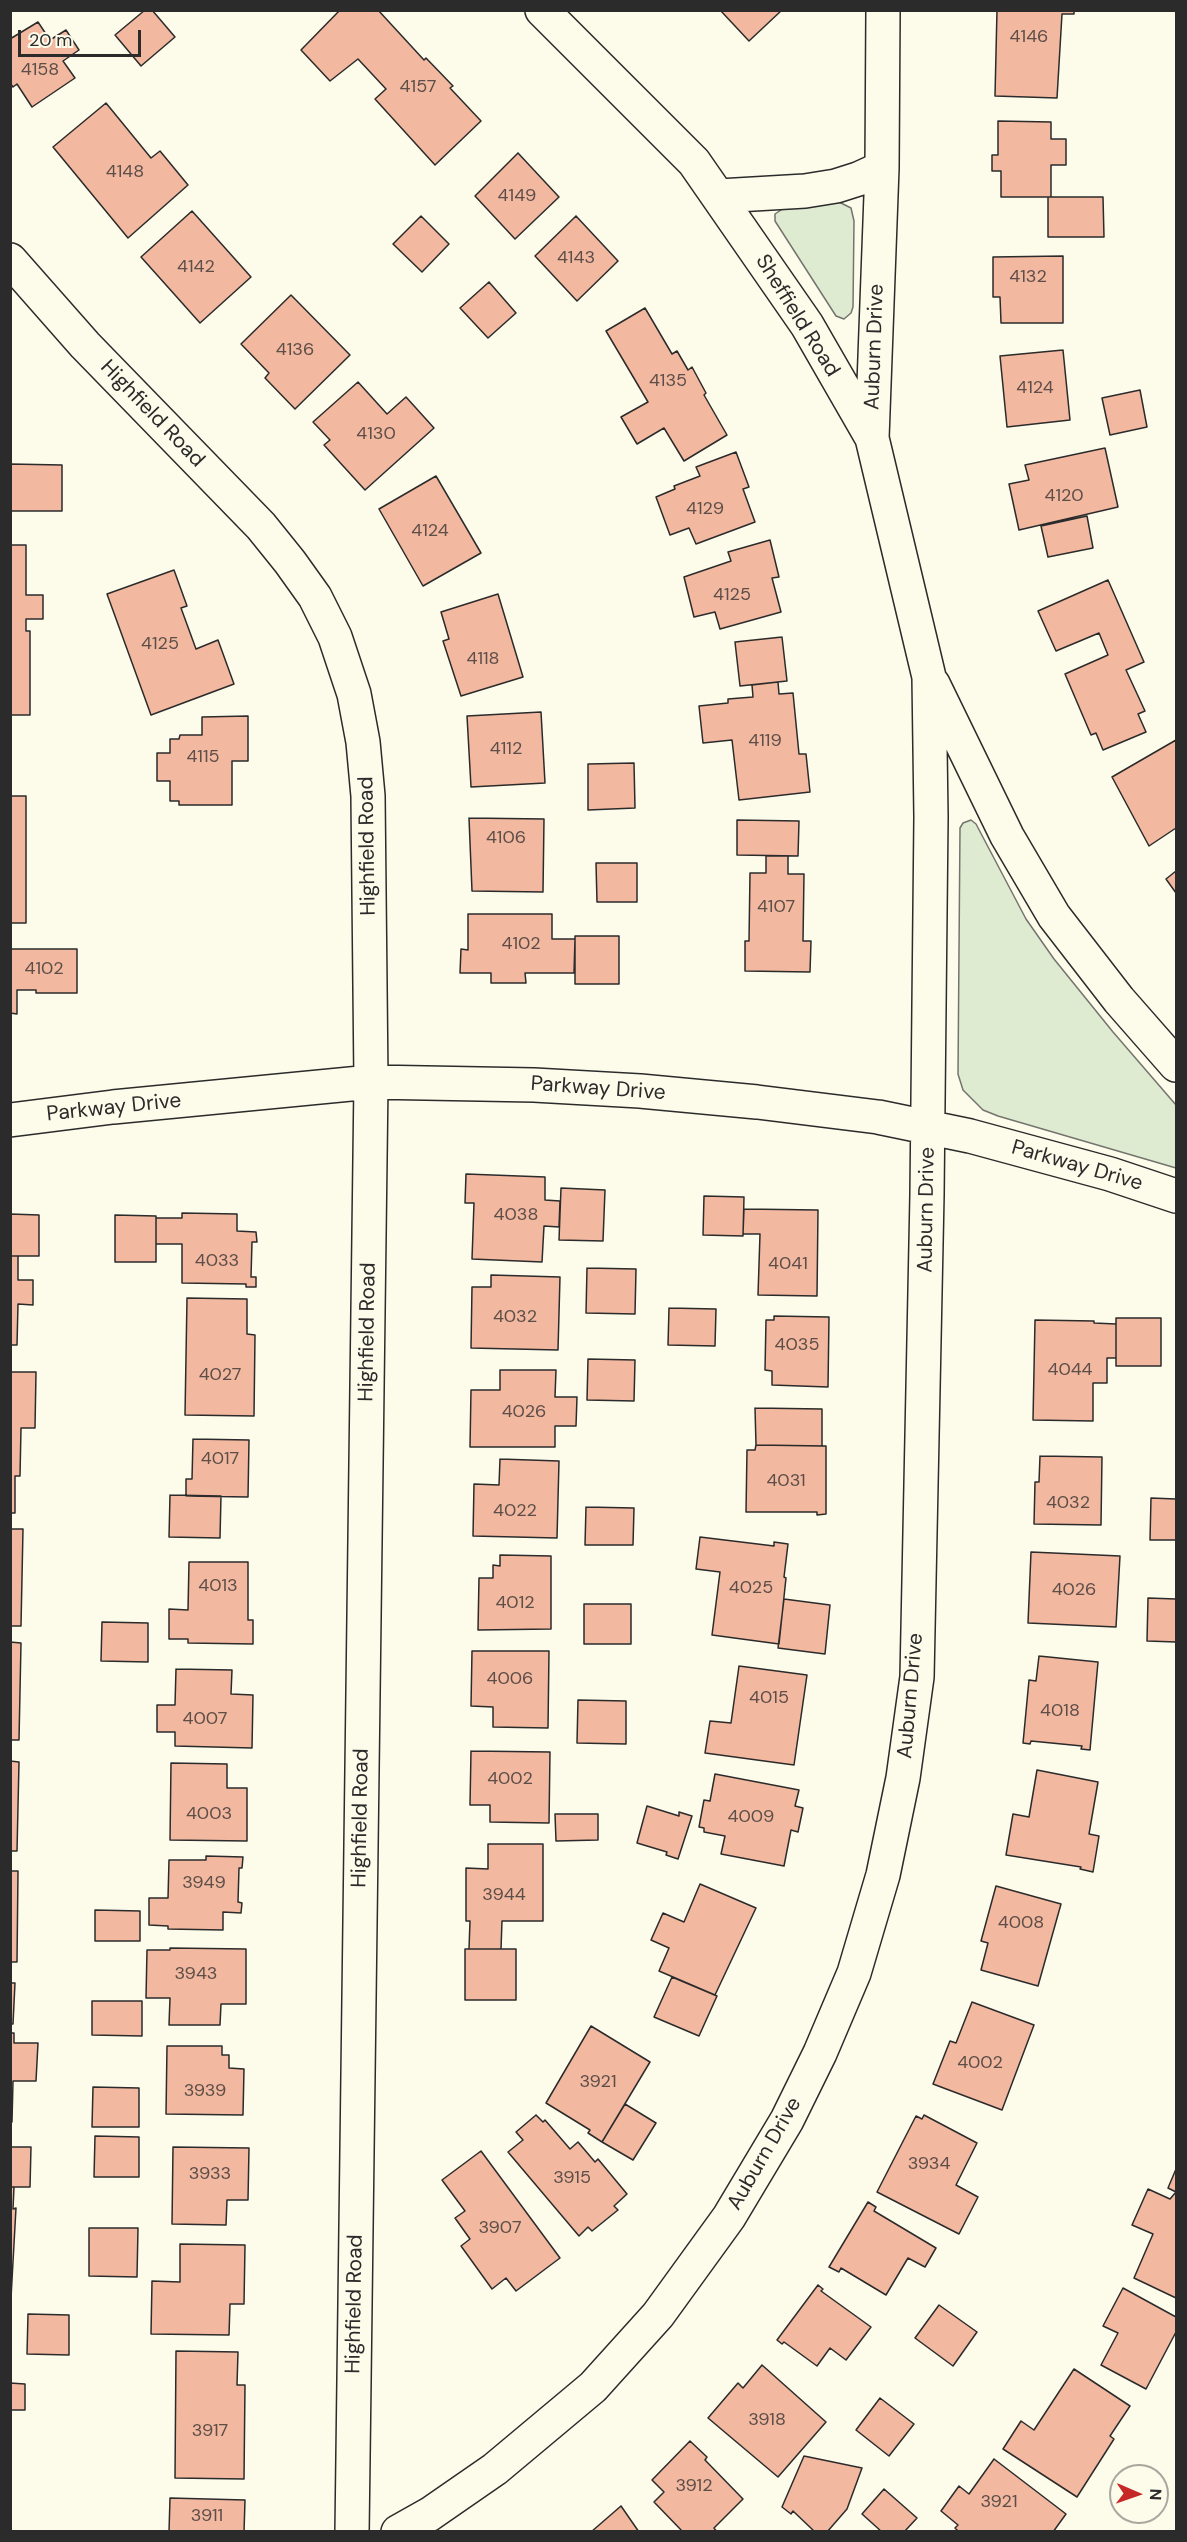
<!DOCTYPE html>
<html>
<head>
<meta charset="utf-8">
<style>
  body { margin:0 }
  #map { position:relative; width:1187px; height:2542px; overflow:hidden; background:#fdfbea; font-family:"DM Sans",sans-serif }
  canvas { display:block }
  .frame { position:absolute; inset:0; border:12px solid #2b2b2b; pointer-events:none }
  .north { position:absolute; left:1109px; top:2464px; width:60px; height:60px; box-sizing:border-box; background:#fdfbea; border:2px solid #a9a89e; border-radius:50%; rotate:92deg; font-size:16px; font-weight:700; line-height:24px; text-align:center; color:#2b2b2b }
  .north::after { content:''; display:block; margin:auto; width:21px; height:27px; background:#c62828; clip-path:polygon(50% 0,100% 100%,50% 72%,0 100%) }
  .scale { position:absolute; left:18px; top:30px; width:123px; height:27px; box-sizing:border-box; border:3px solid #2b2b2b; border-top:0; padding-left:8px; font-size:18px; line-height:21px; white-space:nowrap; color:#2b2b2b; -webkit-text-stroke:4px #fdfbea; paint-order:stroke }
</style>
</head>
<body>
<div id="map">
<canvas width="1187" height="2542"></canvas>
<div class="frame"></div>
<div class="north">N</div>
<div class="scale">20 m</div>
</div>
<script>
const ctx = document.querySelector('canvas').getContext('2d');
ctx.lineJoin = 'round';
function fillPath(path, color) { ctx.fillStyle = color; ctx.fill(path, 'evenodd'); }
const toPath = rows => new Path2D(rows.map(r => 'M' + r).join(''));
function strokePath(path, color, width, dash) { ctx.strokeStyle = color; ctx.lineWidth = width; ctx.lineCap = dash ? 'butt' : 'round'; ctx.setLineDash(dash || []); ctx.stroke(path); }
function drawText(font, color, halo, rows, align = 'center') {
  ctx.font = font + ' "DM Sans",sans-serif'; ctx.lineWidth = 4.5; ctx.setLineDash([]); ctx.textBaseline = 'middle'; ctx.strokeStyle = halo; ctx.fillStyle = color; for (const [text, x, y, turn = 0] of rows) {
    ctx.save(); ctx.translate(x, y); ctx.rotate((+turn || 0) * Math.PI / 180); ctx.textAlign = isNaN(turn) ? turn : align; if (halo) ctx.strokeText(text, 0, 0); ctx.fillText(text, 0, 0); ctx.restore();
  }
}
const green = toPath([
  [839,202,851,208,854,221,853,307,851,313,844,319,836,316,775,221,775,214,787,206,839,202],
  [971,820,976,824,1026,919,1054,959,1113,1032,1176,1105,1176,1168,998,1116,983,1110,963,1090,958,1074,960,828,963,823,971,820]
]);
const building = toPath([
  [145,10,152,10,175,37,141,66,115,35,145,10],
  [340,10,378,10,424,60,426,58,453,86,450,88,481,121,435,165,375,99,386,89,358,59,330,81,301,50,340,10],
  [720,10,782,10,749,41,720,10],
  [997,10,1074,10,1074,14,1062,14,1057,98,995,96,997,10],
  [38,22,50,40,66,30,79,50,63,61,75,78,32,107,17,84,13,87,10,83,10,39,38,22],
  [106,103,151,158,160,151,188,185,128,238,53,147,106,103],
  [998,121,1051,122,1051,139,1066,139,1066,165,1051,165,1051,197,1001,197,1001,171,992,171,992,155,998,155,998,121],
  [518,153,559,197,515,239,475,196,518,153],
  [1048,197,1103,197,1104,237,1048,237,1048,197],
  [192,211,251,277,200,323,141,257,192,211],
  [421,216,449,244,422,272,393,244,421,216],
  [576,216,618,261,577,301,535,256,576,216],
  [1063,256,1063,323,1001,323,1000,297,993,297,993,257,1063,256],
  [489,282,516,313,488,338,460,308,489,282],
  [291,295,350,355,295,409,265,378,269,373,241,344,291,295],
  [645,308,672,354,677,351,688,370,692,367,706,393,704,395,727,435,684,461,664,428,637,444,621,417,648,402,606,331,645,308],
  [1063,350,1070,420,1007,427,1000,356,1063,350],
  [358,382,387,414,406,397,434,428,365,490,324,445,330,440,313,422,358,382],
  [1140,390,1147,427,1110,435,1102,398,1140,390],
  [1105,448,1118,507,1019,530,1009,484,1029,480,1025,465,1105,448],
  [736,452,749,487,743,489,755,522,696,544,689,528,670,535,656,497,675,489,674,486,700,476,696,467,736,452],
  [10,464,62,465,62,511,10,511,10,464],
  [436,476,481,553,423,586,379,509,436,476],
  [1087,516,1093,548,1048,557,1041,526,1087,516],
  [770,540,779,577,772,578,781,612,720,629,715,612,694,617,684,577,731,561,728,552,770,540],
  [10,545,26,545,26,595,43,595,43,619,26,619,26,631,30,631,30,715,10,715,10,545],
  [174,570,187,606,181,608,196,649,218,640,234,684,151,715,107,594,174,570],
  [1108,580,1144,662,1126,670,1145,711,1138,714,1146,732,1103,750,1096,733,1091,735,1065,674,1108,655,1099,633,1056,651,1038,611,1108,580],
  [498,594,523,677,461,696,443,641,449,639,441,612,498,594],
  [782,637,787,681,740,686,735,642,782,637],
  [778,682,779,694,793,693,799,754,806,754,810,792,739,800,732,740,703,743,699,706,728,703,728,699,753,697,752,685,778,682],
  [541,712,545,783,471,787,467,716,541,712],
  [248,716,248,761,232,761,232,805,179,805,179,801,170,801,170,781,157,781,157,753,170,753,170,739,179,739,180,735,202,735,202,717,248,716],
  [1176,740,1176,828,1149,846,1112,777,1176,740],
  [634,763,635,808,588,810,588,764,634,763],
  [10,796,26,796,26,923,10,923,10,796],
  [469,818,544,819,543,892,472,891,469,818],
  [737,820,799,821,798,856,737,855,737,820],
  [766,856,788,856,788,874,804,874,803,941,811,941,810,972,745,971,745,941,749,941,750,873,766,873,766,856],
  [596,863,637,863,637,902,597,902,596,863],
  [1176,871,1176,893,1166,879,1176,871],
  [468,914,552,914,552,939,575,939,574,973,525,973,526,983,491,983,491,973,460,973,461,949,468,950,468,914],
  [575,936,619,936,619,984,575,984,575,936],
  [10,949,77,949,77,993,36,993,36,990,17,990,17,1014,10,1013,10,949],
  [466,1174,545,1177,545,1200,560,1201,559,1227,544,1226,542,1262,472,1259,474,1203,465,1203,466,1174],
  [561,1188,605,1190,603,1241,559,1240,561,1188],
  [704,1196,744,1197,743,1236,703,1235,704,1196],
  [744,1209,818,1210,817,1296,758,1295,760,1234,743,1234,744,1209],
  [182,1213,237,1214,237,1231,256,1232,257,1242,252,1242,251,1277,256,1277,256,1287,246,1287,246,1284,182,1283,182,1244,156,1244,156,1218,182,1218,182,1213],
  [10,1214,39,1215,39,1256,10,1256,10,1214],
  [115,1215,156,1216,156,1262,115,1262,115,1215],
  [10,1256,18,1256,18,1280,33,1280,33,1305,18,1304,17,1345,10,1345,10,1256],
  [587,1268,636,1269,635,1314,586,1313,587,1268],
  [491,1275,560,1277,558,1350,471,1348,472,1287,491,1287,491,1275],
  [187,1298,247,1299,247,1334,255,1335,254,1416,185,1415,187,1298],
  [669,1308,716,1309,715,1346,668,1345,669,1308],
  [774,1316,829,1317,828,1387,772,1385,772,1371,765,1370,766,1320,774,1320,774,1316],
  [1116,1318,1161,1318,1161,1366,1116,1366,1116,1318],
  [1035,1320,1094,1321,1094,1323,1116,1324,1116,1358,1107,1358,1107,1383,1093,1383,1093,1421,1033,1420,1035,1320],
  [588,1359,635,1360,634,1401,587,1400,588,1359],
  [500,1370,556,1370,555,1397,577,1397,576,1426,555,1426,555,1447,470,1447,471,1390,500,1390,500,1370],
  [10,1372,36,1372,35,1428,21,1428,20,1476,15,1476,15,1513,10,1513,10,1372],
  [755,1408,822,1409,822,1446,756,1445,755,1408],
  [193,1439,249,1440,248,1497,186,1496,186,1479,192,1479,193,1439],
  [756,1445,826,1446,826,1514,817,1515,817,1512,746,1512,747,1450,755,1450,756,1445],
  [1040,1456,1102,1457,1101,1525,1034,1524,1035,1482,1039,1482,1040,1456],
  [500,1459,559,1461,557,1538,473,1536,474,1484,499,1485,500,1459],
  [170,1495,221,1496,220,1538,169,1537,170,1495],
  [1151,1498,1176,1499,1176,1540,1150,1540,1151,1498],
  [586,1507,634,1508,633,1545,585,1545,586,1507],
  [10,1529,23,1529,21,1626,10,1626,10,1529],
  [700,1537,774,1546,774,1542,788,1544,784,1577,786,1578,779,1644,712,1635,720,1572,696,1569,700,1537],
  [1031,1552,1120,1556,1116,1627,1028,1623,1031,1552],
  [500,1555,551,1556,551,1629,478,1630,479,1578,493,1578,493,1565,500,1566,500,1555],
  [189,1562,248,1562,248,1620,253,1620,253,1644,188,1643,188,1639,169,1639,169,1609,188,1610,189,1562],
  [1148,1598,1176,1599,1176,1642,1147,1641,1148,1598],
  [784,1599,830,1605,825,1654,778,1648,784,1599],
  [584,1604,631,1604,631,1644,584,1644,584,1604],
  [102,1622,148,1623,148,1662,101,1661,102,1622],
  [10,1642,21,1643,19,1740,10,1740,10,1642],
  [472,1651,549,1651,548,1728,493,1727,493,1707,471,1706,472,1651],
  [1039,1656,1098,1662,1090,1750,1081,1749,1082,1746,1031,1741,1030,1744,1023,1743,1029,1680,1036,1681,1039,1656],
  [739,1666,807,1675,794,1765,705,1753,710,1721,731,1723,739,1666],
  [176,1669,232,1670,231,1694,253,1695,252,1748,175,1746,175,1732,157,1732,157,1705,175,1705,176,1669],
  [578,1700,626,1701,626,1744,577,1743,578,1700],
  [471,1751,550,1752,549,1823,490,1822,490,1805,470,1805,471,1751],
  [10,1761,19,1762,17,1851,10,1851,10,1761],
  [171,1763,227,1764,227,1788,247,1788,247,1841,170,1840,171,1763],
  [1037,1770,1098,1782,1089,1834,1099,1836,1093,1872,1080,1869,1081,1867,1006,1855,1013,1814,1029,1817,1037,1770],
  [715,1774,799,1790,795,1806,803,1808,798,1832,791,1830,784,1866,721,1854,725,1836,704,1832,704,1828,699,1827,704,1800,710,1801,715,1774],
  [647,1806,679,1816,679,1812,692,1816,678,1859,666,1855,667,1852,637,1843,647,1806],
  [555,1814,598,1814,598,1840,556,1841,555,1814],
  [488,1844,543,1844,543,1921,502,1921,501,1949,469,1949,470,1921,466,1921,466,1868,488,1869,488,1844],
  [206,1856,243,1857,242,1868,239,1868,238,1902,242,1903,241,1913,223,1912,223,1930,168,1929,168,1926,149,1925,149,1898,168,1898,169,1860,206,1860,206,1856],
  [10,1871,18,1871,17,1962,10,1962,10,1871],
  [700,1884,756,1908,715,1995,659,1971,669,1948,651,1940,663,1913,684,1922,700,1884],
  [996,1886,1061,1904,1038,1986,981,1970,988,1943,981,1941,996,1886],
  [95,1910,140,1911,140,1941,95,1941,95,1910],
  [170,1948,246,1949,246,2004,221,2004,220,2025,169,2025,170,1998,146,1998,147,1950,170,1950,170,1948],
  [465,1949,516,1949,516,2000,465,2000,465,1949],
  [672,1977,717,1996,699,2036,654,2017,672,1977],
  [10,1983,15,1983,13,2024,10,2024,10,1983],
  [92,2001,142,2001,142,2036,92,2035,92,2001],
  [972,2002,1034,2025,1002,2110,933,2084,950,2041,956,2043,972,2002],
  [591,2026,650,2062,602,2142,588,2133,590,2130,546,2103,591,2026],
  [10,2033,14,2033,14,2043,38,2043,36,2081,13,2081,12,2122,10,2033],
  [167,2046,222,2046,222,2055,229,2055,229,2068,244,2069,243,2115,166,2114,167,2046],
  [93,2087,139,2088,139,2127,92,2127,93,2087],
  [625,2104,656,2123,633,2160,602,2142,625,2104],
  [536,2115,543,2122,545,2120,570,2149,578,2142,595,2162,598,2159,627,2194,614,2206,618,2210,592,2231,588,2227,579,2236,508,2152,523,2140,516,2132,536,2115],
  [924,2115,977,2143,956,2185,978,2197,959,2234,877,2192,916,2116,922,2119,924,2115],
  [95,2136,139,2137,139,2177,94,2177,95,2136],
  [10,2147,31,2147,30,2187,10,2187,10,2147],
  [173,2147,249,2148,248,2200,227,2200,226,2225,172,2224,173,2147],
  [481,2151,560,2258,516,2291,506,2278,492,2289,461,2246,470,2239,455,2218,465,2211,442,2180,481,2151],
  [1176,2169,1176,2192,1168,2188,1176,2169],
  [10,2187,14,2187,13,2209,16,2208,11,2298,10,2187],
  [1148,2189,1170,2199,1176,2192,1176,2298,1134,2278,1153,2234,1132,2225,1148,2189],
  [868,2202,876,2207,874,2211,936,2248,925,2267,908,2258,886,2295,841,2268,839,2272,829,2267,868,2202],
  [89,2228,138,2228,137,2277,89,2276,89,2228],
  [180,2244,245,2245,244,2304,230,2304,229,2335,151,2334,152,2281,180,2282,180,2244],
  [818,2285,823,2289,821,2291,871,2327,846,2360,830,2348,817,2366,784,2342,782,2344,777,2340,818,2285],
  [1123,2288,1176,2317,1176,2332,1146,2389,1101,2365,1118,2333,1103,2326,1123,2288],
  [939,2305,977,2332,953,2366,915,2338,939,2305],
  [28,2314,69,2315,69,2355,27,2354,28,2314],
  [176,2351,238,2352,237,2385,245,2385,244,2479,175,2478,176,2351],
  [762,2365,826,2422,778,2477,708,2418,738,2383,743,2388,762,2365],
  [1074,2369,1130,2406,1110,2436,1114,2439,1077,2497,1003,2449,1021,2421,1034,2430,1074,2369],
  [10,2383,25,2384,25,2410,10,2410,10,2383],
  [880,2398,914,2424,889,2456,856,2430,880,2398],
  [690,2441,707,2457,705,2460,743,2499,714,2528,717,2532,683,2532,654,2502,664,2492,652,2480,690,2441],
  [804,2456,862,2468,847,2509,827,2532,815,2532,793,2511,791,2514,782,2507,804,2456],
  [994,2459,1066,2514,1053,2532,959,2532,955,2528,958,2525,941,2511,959,2486,969,2494,994,2459],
  [884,2489,917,2518,904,2532,882,2532,862,2514,884,2489],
  [170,2498,245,2500,244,2532,169,2532,170,2498],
  [621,2506,639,2532,591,2532,621,2506]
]);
const street = toPath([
  [542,10,694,162,807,325,872,438],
  [719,196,805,191,836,186,858,179,882,168],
  [10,260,85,345,261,526,290,562,315,597,335,637,354,694,363,742,368,796,371,1082,352,2532],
  [933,684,1007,836,1054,916,1119,1000,1176,1065],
  [10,1120,113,1107,371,1082,534,1085,640,1091,757,1102,878,1117,970,1136,1110,1174,1176,1196],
  [398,2532,430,2514,495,2469,593,2387,658,2315,729,2217,787,2120,820,2053,854,1973,883,1875,903,1778,917,1677,927,1195,931,817,929,677,872,438,882,168,883,10]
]);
const numberNames = [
  ["4146",1029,37],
  ["4158",40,70],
  ["4157",418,87],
  ["4148",125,172],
  ["4149",517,196],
  ["4143",576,258],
  ["4142",196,267],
  ["4132",1028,277],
  ["4136",295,350],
  ["4135",668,381],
  ["4124",1035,388],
  ["4130",376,434],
  ["4120",1064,496],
  ["4129",705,509],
  ["4124",430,531],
  ["4125",732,595],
  ["4125",160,644],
  ["4118",483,659],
  ["4119",765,741],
  ["4112",506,749],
  ["4115",203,757],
  ["4106",506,838],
  ["4107",776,907],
  ["4102",521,944],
  ["4102",44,969],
  ["4038",516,1215],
  ["4033",217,1261],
  ["4041",788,1264],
  ["4032",515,1317],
  ["4035",797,1345],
  ["4044",1070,1370],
  ["4027",220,1375],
  ["4026",524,1412],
  ["4017",220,1459],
  ["4031",786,1481],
  ["4032",1068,1503],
  ["4022",515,1511],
  ["4013",218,1586],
  ["4025",751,1588],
  ["4026",1074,1590],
  ["4012",515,1603],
  ["4006",510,1679],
  ["4015",769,1698],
  ["4018",1060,1711],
  ["4007",205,1719],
  ["4002",510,1779],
  ["4003",209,1814],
  ["4009",751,1817],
  ["3949",204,1883],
  ["3944",504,1895],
  ["4008",1021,1923],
  ["3943",196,1974],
  ["4002",980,2063],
  ["3921",598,2082],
  ["3939",205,2091],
  ["3934",929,2164],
  ["3933",210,2174],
  ["3915",572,2178],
  ["3907",500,2228],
  ["3918",767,2420],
  ["3917",210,2431],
  ["3912",694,2486],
  ["3921",999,2502],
  ["3911",207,2516]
];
const streetNames = [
  ["Sheffield Road",797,316,58],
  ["Auburn Drive",875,347,-88],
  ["Highfield Road",152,414,46],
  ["Highfield Road",368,846,-91],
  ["Parkway Drive",598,1089,4],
  ["Parkway Drive",114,1108,-6],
  ["Parkway Drive",1077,1166,16],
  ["Auburn Drive",927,1210,-89],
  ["Highfield Road",368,1332,-89],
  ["Auburn Drive",911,1696,-85],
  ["Highfield Road",361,1818,-89],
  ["Auburn Drive",765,2154,-60],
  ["Highfield Road",355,2304,-89]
];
fillPath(green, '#deebd1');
strokePath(green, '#74746e', 1.5);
fillPath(building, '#f2b8a0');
strokePath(building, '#2b2b2b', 1.5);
strokePath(street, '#2b2b2b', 36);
strokePath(street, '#fdfbea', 33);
drawText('18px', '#5d4e48', null, numberNames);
drawText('21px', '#2b2b2b', '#fdfbea', streetNames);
</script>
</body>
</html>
